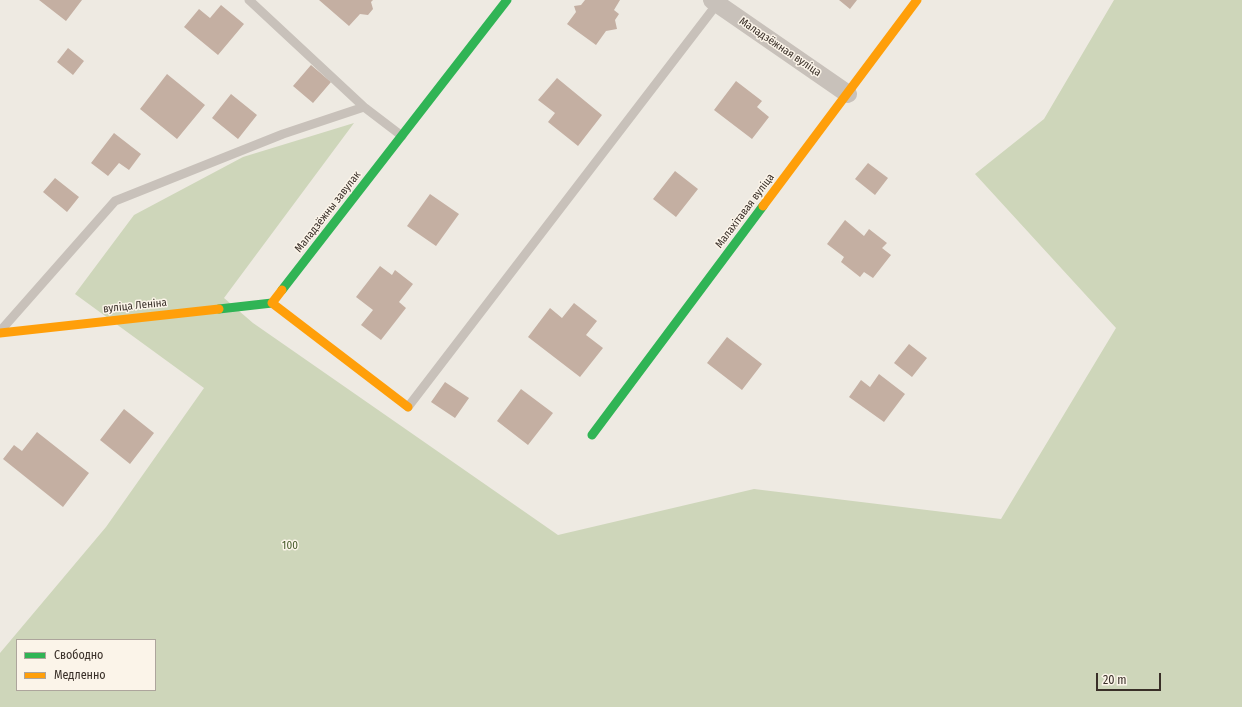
<!DOCTYPE html>
<html>
<head>
<meta charset="utf-8">
<style>
  body { margin:0 }
  #map { position:relative; width:1242px; height:707px; overflow:hidden; background:#eeeae2; font-family:"Fira Sans Condensed",sans-serif }
  canvas { display:block }
  .legend { position:absolute; left:16px; top:639px; width:140px; height:52px; box-sizing:border-box; background:#fbf4e9; border:1px solid #ada59c; margin:0; padding:5px 7px; list-style:none; font-size:12px; color:#392f28 }
  .legend li { display:flex; align-items:center; gap:8px; height:20px }
  .legend b { width:20px; border:1px solid #ada59c }
  .scale { position:absolute; left:1096px; top:673px; width:65px; height:18px; box-sizing:border-box; border:2px solid #392f28; border-top:0; padding-left:5px; font-size:12px; line-height:14px; white-space:nowrap; color:#392f28; -webkit-text-stroke:3px #fbf4e9; paint-order:stroke }
</style>
</head>
<body>
<div id="map">
<canvas width="1242" height="707"></canvas>
<ul class="legend">
<li><b style="height:5px;background:#30b455"></b>Свободно</li>
<li><b style="height:5px;background:#ff9f0a"></b>Медленно</li>
</ul>
<div class="scale">20 m</div>
</div>
<script>
const ctx = document.querySelector('canvas').getContext('2d');
ctx.lineJoin = 'round';
function fillPath(path, color) { ctx.fillStyle = color; ctx.fill(path, 'evenodd'); }
const toPath = rows => new Path2D(rows.map(r => 'M' + r).join(''));
function strokePath(path, color, width, dash) { ctx.strokeStyle = color; ctx.lineWidth = width; ctx.lineCap = dash ? 'butt' : 'round'; ctx.setLineDash(dash || []); ctx.stroke(path); }
function drawText(font, color, halo, rows, align = 'center') {
  ctx.font = font + ' "Fira Sans Condensed",sans-serif'; ctx.lineWidth = 3; ctx.setLineDash([]); ctx.textBaseline = 'middle'; ctx.strokeStyle = halo; ctx.fillStyle = color; for (const [text, x, y, turn = 0] of rows) {
    ctx.save(); ctx.translate(x, y); ctx.rotate((+turn || 0) * Math.PI / 180); ctx.textAlign = isNaN(turn) ? turn : align; if (halo) ctx.strokeText(text, 0, 0); ctx.fillText(text, 0, 0); ctx.restore();
  }
}
const green = toPath([
  [1114,0,1242,0,1242,707,0,707,0,653,106,527,204,388,75,294,134,215,243,157,354,123,224,298,253,323,558,535,754,489,1001,519,1116,328,975,174,1044,119],
  [17,640,155,640,155,690,17,690]
]);
const building = toPath([
  [39,0,82,0,66,21],
  [319,0,373,0,371,2,373,9,368,15,360,14,349,26],
  [585,0,620,0,614,10,619,14,615,20,617,29,606,31,596,45,567,24,576,12,574,6,581,5],
  [839,0,857,0,850,9],
  [221,5,244,24,218,55,184,27,199,9,210,18],
  [68,48,84,61,73,75,57,62],
  [311,65,331,82,313,103,293,86],
  [167,74,205,105,177,139,140,109],
  [557,78,602,115,578,146,548,122,555,113,538,100],
  [736,81,762,101,757,107,769,117,752,139,714,110],
  [231,94,257,115,238,139,212,118],
  [114,133,141,154,129,170,119,163,108,176,91,163],
  [868,163,888,178,875,195,855,179],
  [675,171,698,189,676,217,653,199],
  [55,178,79,197,67,212,43,192],
  [430,194,459,214,436,246,407,226],
  [845,220,864,236,869,229,887,243,882,248,891,255,873,278,864,272,860,277,841,262,844,257,827,244],
  [380,266,392,275,395,270,413,284,399,302,406,308,381,340,361,325,373,310,356,297],
  [574,303,597,321,586,335,603,348,580,377,528,337,550,308,562,318],
  [727,337,762,364,742,390,707,363],
  [909,344,927,358,912,377,894,363],
  [879,374,905,394,884,422,849,397,861,380,870,387],
  [445,382,469,398,455,418,431,402],
  [521,389,553,413,528,445,497,421],
  [124,409,154,433,130,464,100,440],
  [37,432,89,473,63,507,3,459,14,445,22,451]
]);
const lane = toPath([
  [249,0,364,107,402,136],
  [2,329,115,201,283,134,364,107],
  [408,407,717,4]
]);
const street = toPath([
  [712,0,848,94]
]);
const fast = toPath([
  [282,290,507,0],
  [219,309,272,303],
  [592,435,763,206]
]);
const slow = toPath([
  [763,206,917,0],
  [282,290,272,303,408,407],
  [0,333,219,309]
]);
const streetNames = [
  ["Маладзёжная вуліца",780,47,34],
  ["Малахітавая вуліца",745,211,-53],
  ["Маладзёжны завулак",328,212,-52],
  ["вуліца Леніна",135,306,-6]
];
const parkNames = [
  ["100",290,546]
];
fillPath(green, '#ced6ba');
fillPath(building, '#c4afa2');
strokePath(lane, '#c8c1ba', 9);
strokePath(street, '#c8c1ba', 18);
strokePath(fast, '#30b455', 9);
strokePath(slow, '#ff9f0a', 9);
drawText('11px', '#392f28', '#fbf4e9', streetNames);
drawText('11px', '#455a29', '#fbf4e9', parkNames);
</script>
</body>
</html>
